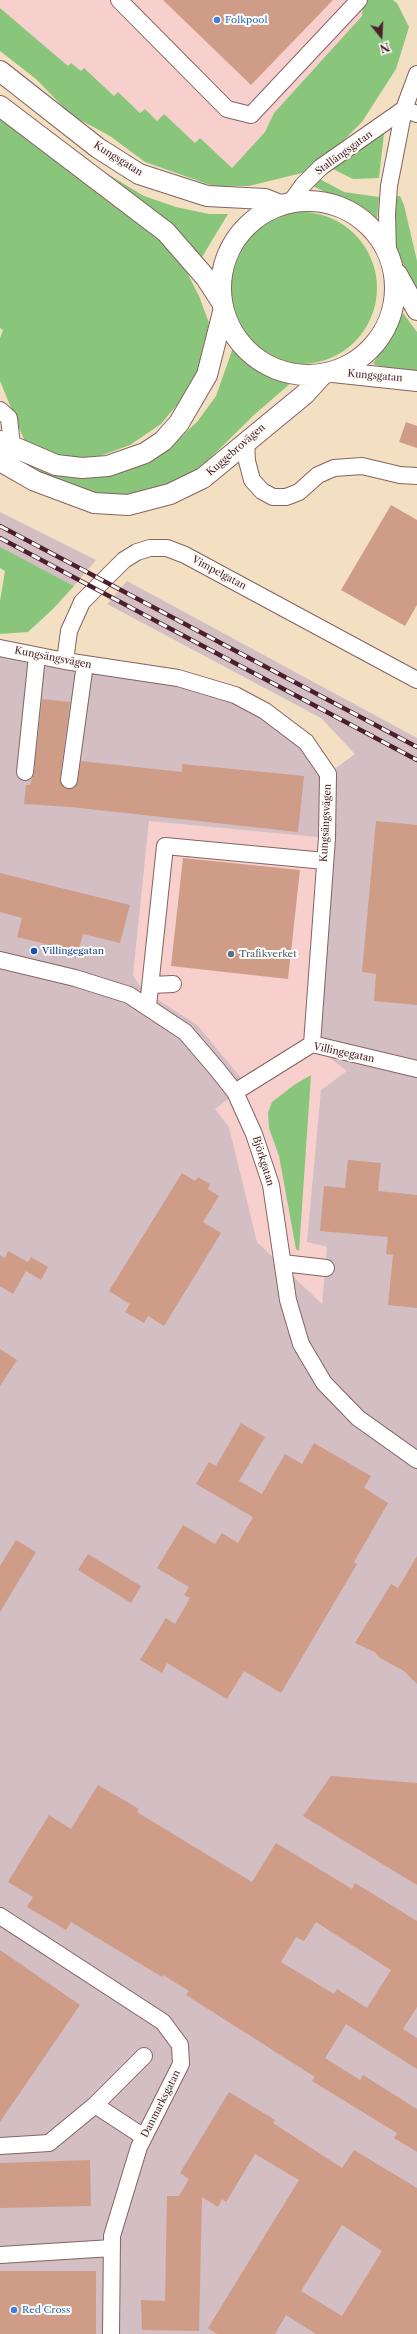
<!DOCTYPE html>
<html>
<head>
<meta charset="utf-8">
<style>
  body { margin:0 }
  #map { position:relative; width:417px; height:2334px; overflow:hidden; background:#f3e0c3; font-family:"Libre Caslon Text",serif }
  canvas { display:block }
  .north { position:absolute; left:361px; top:16px; width:40px; height:40px; -webkit-text-stroke:3px #fdfcf7; paint-order:stroke; rotate:162deg; font-size:11px; font-weight:700; line-height:16px; text-align:center; color:#4a1f2b }
  .north::after { content:''; display:block; margin:auto; width:14px; height:18px; background:#4a1f2b; clip-path:polygon(50% 0,100% 100%,50% 72%,0 100%) }
</style>
</head>
<body>
<div id="map">
<canvas width="417" height="2334"></canvas>
<div class="north">N</div>
</div>
<script>
const ctx = document.querySelector('canvas').getContext('2d');
ctx.lineJoin = 'round';
function fillPath(path, color) { ctx.fillStyle = color; ctx.fill(path, 'evenodd'); }
const toPath = rows => new Path2D(rows.map(r => 'M' + r).join(''));
function strokePath(path, color, width, dash) { ctx.strokeStyle = color; ctx.lineWidth = width; ctx.lineCap = dash ? 'butt' : 'round'; ctx.setLineDash(dash || []); ctx.stroke(path); }
function drawText(font, color, halo, rows, align = 'center') {
  ctx.font = font + ' "Libre Caslon Text",serif'; ctx.lineWidth = 4; ctx.setLineDash([]); ctx.textBaseline = 'middle'; ctx.strokeStyle = halo; ctx.fillStyle = color; for (const [text, x, y, turn = 0] of rows) {
    ctx.save(); ctx.translate(x, y); ctx.rotate((+turn || 0) * Math.PI / 180); ctx.textAlign = isNaN(turn) ? turn : align; if (halo) ctx.strokeText(text, 0, 0); ctx.fillText(text, 0, 0); ctx.restore();
  }
}
const built = toPath([
  [0,0,366,0,363,4,362,16,274,113,265,132,232,168,200,138,195,144,164,114,157,121,145,109,141,113,118,93,115,96,84,68,81,71,68,66,0,8],
  [149,821,327,838,347,1071,308,1242,327,1247,322,1304,257,1242,229,1128,215,1109,247,1086,142,989,133,975]
]);
const industrial = toPath([
  [0,512,96,560,74,586,0,548],
  [127,581,417,738,417,2334,0,2334,0,648,178,678,265,711,328,774,355,754,321,718,107,604],
  [149,821,327,838,312,1044,347,1071,321,1090,307,1242,327,1247,322,1304,257,1242,229,1127,215,1109,247,1085,197,1025,142,989,133,975]
]);
const green = toPath([
  [366,0,393,0,397,3,409,27,396,69,362,122,329,155,306,172,249,186,213,186,145,162,110,136,71,115,36,79,0,51,0,8,68,66,71,63,81,71,84,68,114,96,118,92,140,113,145,109,157,121,164,114,195,143,200,138,232,168,265,132,274,113,362,16,363,4],
  [0,117,155,232,179,257,199,296,209,323,202,371,181,400,161,424,130,445,100,456,76,459,43,456,27,447,0,381,0,338,3,330,0,328],
  [384,133,379,178,353,179,333,169],
  [101,170,144,196,176,207,209,214,228,214,199,262,100,173],
  [318,178,344,192,379,197,377,218,309,184],
  [400,196,404,205,417,261,417,296,408,280,396,246,390,197],
  '225 288a76 76 0 1 1 152 0a76 76 0 1 1-152 0Z',
  [403,313,417,332,417,377,373,364],
  [234,345,273,372,292,382,254,415,196,472,161,488,141,495,120,496,84,491,0,456,0,446,54,470,147,460,174,443,197,422,216,396],
  [0,547,74,586,53,609,28,632,0,634,0,601,5,571,0,568],
  [311,1075,299,1251,296,1249,279,1156,269,1128,268,1113,272,1102,294,1085]
]);
const building = toPath([
  [163,0,333,0,251,85],
  [406,422,417,426,417,448,399,442],
  [391,505,417,520,417,605,405,626,341,590],
  [42,699,70,702,60,779,64,788,72,789,77,785,81,761,182,772,182,764,304,776,298,832,71,807,24,804,26,785,30,785,34,773],
  [376,821,417,825,417,1005,374,1001,376,974,362,972],
  [183,858,300,870,288,979,171,966],
  [0,873,130,905,120,943,83,934,78,952,17,937,22,918,0,912],
  [348,1160,381,1163,378,1191,417,1195,417,1308,388,1305,393,1255,386,1254,388,1237,320,1231,324,1186,345,1188],
  [182,1173,195,1181,198,1177,210,1184,208,1189,219,1196,203,1222,221,1233,164,1326,148,1316,144,1323,125,1312,130,1304,109,1291],
  [8,1251,28,1262,31,1257,48,1267,41,1280,26,1271,13,1294,0,1286,0,1255,5,1258],
  [0,1349,17,1360,0,1386],
  [241,1423,265,1437,239,1481,262,1494,285,1454,302,1464,314,1443,371,1476,364,1488,388,1503,354,1562,357,1564,281,1693,244,1671,227,1699,167,1663,162,1673,140,1660,166,1618,175,1624,190,1598,184,1595,189,1587,157,1568,183,1525,215,1544,222,1533,238,1543,253,1517,196,1484,209,1462,216,1466],
  [16,1540,36,1552,0,1612,0,1566],
  [88,1554,141,1586,131,1603,78,1570],
  [417,1556,417,1684,404,1671,380,1658,375,1652,355,1643,391,1584,398,1588],
  [331,1776,417,1783,417,1885,303,1816],
  [98,1785,139,1809,137,1812,252,1882,276,1843,352,1889,355,1883,417,1921,417,2007,403,2029,417,2038,417,2069,346,2024,325,2058,360,2080,363,2075,417,2109,417,2152,394,2138,397,2133,312,2081,315,2077,186,1995,189,1991,163,1975,162,1977,71,1922,66,1930,27,1907,33,1897,8,1882,49,1815,71,1829],
  [316,1922,391,1970,367,2008,337,1989,334,1994,281,1962,296,1937,304,1941],
  [0,1950,80,2005,0,2122],
  [229,2092,275,2120,273,2123,342,2168,354,2150,417,2188,417,2334,316,2334,286,2315,275,2334,217,2334,208,2328,299,2180,255,2154,226,2202,222,2199,218,2207,202,2197,199,2331,142,2330,141,2300,165,2301,167,2196,179,2196,189,2179,180,2173],
  [342,2225,382,2251,342,2316,301,2291],
  [90,2160,91,2206,0,2208,0,2163],
  [0,2271,96,2271,96,2334,0,2334]
]);
const minor = toPath([
  [119,0,227,109,251,115,359,0],
  [404,109,417,114],
  [290,203,303,185,321,167,404,109],
  [388,254,387,214,389,186,404,109,417,74],
  [0,410,9,418,12,446],
  [246,441,247,461,252,480,262,491,273,497,286,497,299,492,318,475,334,468,362,466,400,475,417,476],
  [0,648,65,661,178,678,235,695,265,711,306,742,328,774,327,838,312,1044],
  [65,661,69,631,82,602,124,560,137,552,150,548,167,548,185,555,417,680],
  [25,772,37,656],
  [69,780,85,664],
  [0,960,75,978,129,995,185,1032,216,1068,235,1092,254,1134,271,1185,288,1300,301,1344,324,1383,358,1418,417,1460],
  [151,985,173,984],
  [148,1006,165,846,325,861],
  [235,1092,312,1044,417,1069],
  [283,1263,326,1268],
  [0,1916,163,2022,180,2045,181,2064,139,2147,112,2236,111,2334],
  [95,2105,144,2137],
  [0,2146,49,2143,95,2105,144,2056],
  [0,2255,112,2248]
]);
const major = toPath([
  [0,71,98,148,139,174,207,196,265,199,280,205],
  [0,106,166,232,206,278,221,301],
  '221 288a87 87 0 1 1 174 0a87 87 0 1 1-174 0Z',
  [397,274,417,310],
  [333,372,417,381],
  [0,441,56,465,82,468,108,466,145,453,163,441,179,423,207,375,223,312],
  [0,461,35,481,94,503,128,505,170,494,203,478,305,394,323,374]
]);
const rail = toPath([
  [0,526,417,747],
  [0,538,417,760]
]);
const markers = [
  [217,20,4,"#3f7fe0"],
  [34,951,4,"#1a4fb4"],
  [231,954,4,"#5c6f8a"],
  [14,2310,4,"#3f7fe0"]
];
const shopNames = [
  ["Folkpool",225,20],
  ["Red Cross",22,2310]
];
const streetNames = [
  ["Stallängsgatan",344,153,-36],
  ["Kungsgatan",118,159,32],
  ["Kungsgatan",375,376,5],
  ["Kuggebrovägen",236,450,-41],
  ["Vimpelgatan",219,573,28],
  ["Kungsängsvägen",53,658,11],
  ["Kungsängsvägen",326,823,-87],
  ["Villingegatan",344,1053,12],
  ["Björkgatan",263,1161,73],
  ["Danmarksgatan",161,2104,-63]
];
const transitNames = [
  ["Villingegatan",42,951]
];
const serviceNames = [
  ["Trafikverket",239,954]
];
fillPath(built, '#f7d0cd');
fillPath(industrial, '#d2bec3');
fillPath(green, '#89c67c');
fillPath(building, '#cf9c88');
strokePath(minor, '#856360', 18);
strokePath(major, '#856360', 22);
strokePath(minor, '#fff', 16);
strokePath(major, '#fff', 20);
strokePath(rail, '#4a1f2b', 4.5);
strokePath(rail, '#fdfcf7', 3, [9]);
for (const [x, y, r, color] of markers) { const dot = new Path2D(); dot.arc(x, y, r, 0, 2 * Math.PI); ctx.fillStyle = color; ctx.fill(dot); strokePath(dot, '#fdfcf7', 1.5); }
drawText('10px', '#366cbe', '#fdfcf7', shopNames, 'left');
drawText('10px', '#4a1f2b', '#fdfcf7', streetNames);
drawText('10px', '#164399', '#fdfcf7', transitNames, 'left');
drawText('10px', '#4e5e75', '#fdfcf7', serviceNames, 'left');
</script>
</body>
</html>
